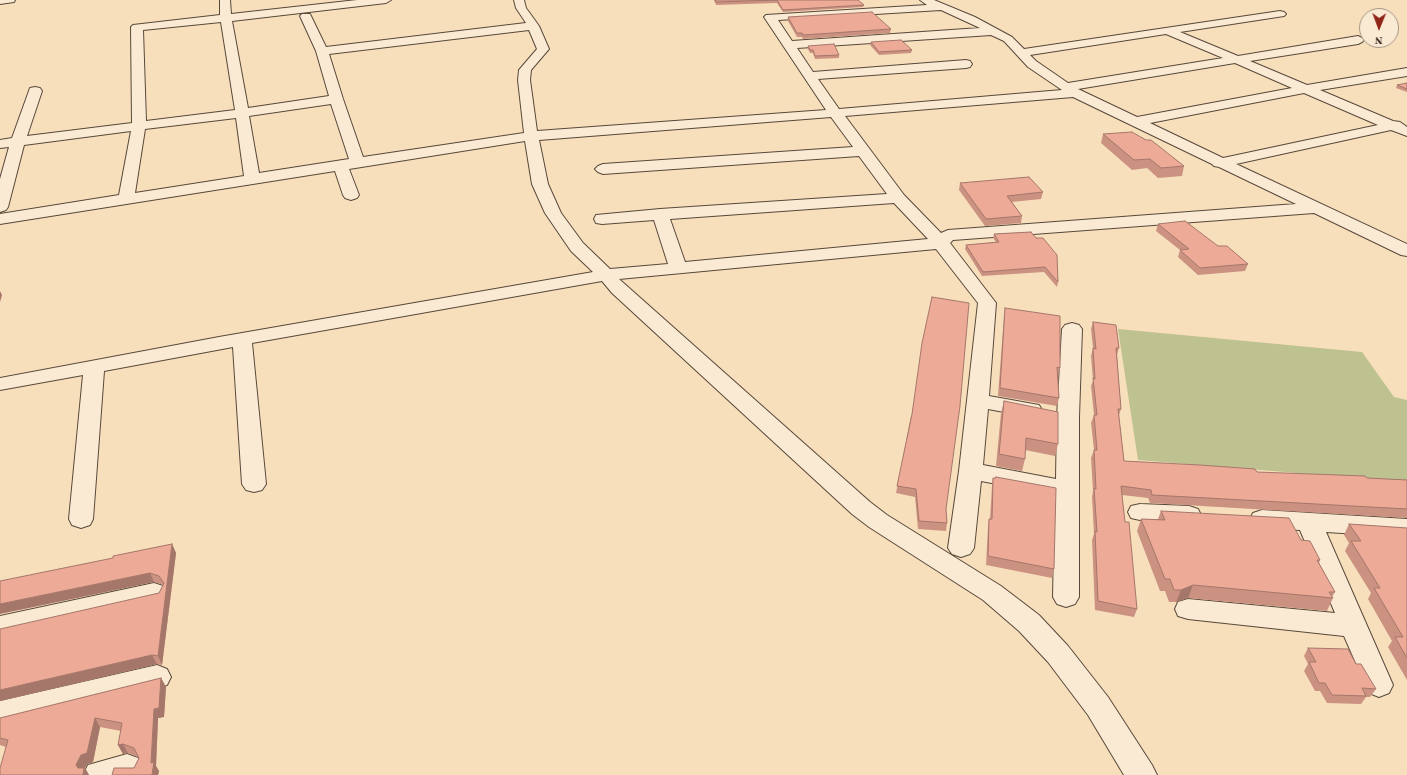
<!DOCTYPE html>
<html>
<head>
<meta charset="utf-8">
<style>
  body { margin:0 }
  #map { position:relative; width:1407px; height:775px; overflow:hidden; background:#f8dfbb; font-family:"Old Standard TT",serif }
  canvas { display:block }
  .north { position:absolute; left:1359px; top:8px; width:40px; height:40px; box-sizing:border-box; background:#faead3; border:1px solid #a49585; border-radius:50%; rotate:181deg; font-size:11px; font-weight:700; line-height:16px; text-align:center; color:#231510 }
  .north::after { content:''; display:block; margin:auto; width:14px; height:18px; background:#8f2418; clip-path:polygon(50% 0,100% 100%,50% 72%,0 100%) }
</style>
</head>
<body>
<div id="map">
<canvas width="1407" height="775"></canvas>
<div class="north">N</div>
</div>
<script>
const ctx = document.querySelector('canvas').getContext('2d');
ctx.lineJoin = 'round';
function fillPath(path, color) { ctx.fillStyle = color; ctx.fill(path, 'evenodd'); }
const toPath = rows => new Path2D(rows.map(r => 'M' + r).join(''));
function strokePath(path, color, width, dash) { ctx.strokeStyle = color; ctx.lineWidth = width; ctx.lineCap = dash ? 'butt' : 'round'; ctx.setLineDash(dash || []); ctx.stroke(path); }
const green = toPath([
  [1118,329,1362,352,1394,397,1407,400,1407,482,1138,460]
]);
const minor = toPath([
  [0,0,15,0,14,2,0,4,0,0],
  [220,0,230,0,231,14,357,0,391,0,386,3,232,21,248,108,329,96,316,51,300,16,302,14,310,14,326,47,526,23,516,8,514,0,524,0,526,8,539,26,549,49,531,70,530,80,537,131,826,110,764,17,766,15,927,5,920,0,934,0,975,17,1012,37,1024,49,1280,11,1284,12,1286,14,1284,16,1180,32,1238,56,1358,36,1362,38,1364,40,1362,42,1358,44,1250,61,1307,85,1407,68,1407,76,1320,90,1393,121,1400,122,1407,127,1407,136,1391,130,1236,164,1407,244,1407,256,1401,255,1314,213,953,240,950,243,996,303,989,396,1039,405,1042,410,1039,415,1031,417,988,409,983,465,1056,479,1057,417,1062,329,1065,325,1072,323,1079,325,1082,329,1079,417,1079,597,1075,604,1066,607,1057,604,1053,597,1055,495,981,481,974,548,970,554,961,557,952,554,948,548,959,471,978,303,936,249,619,279,870,502,887,515,1001,586,1039,615,1068,646,1108,697,1152,765,1157,775,1124,775,1088,715,1048,662,1019,631,983,600,869,527,852,514,612,293,602,281,252,343,266,484,262,490,254,492,246,490,242,484,233,347,104,371,93,519,90,525,81,528,72,525,69,519,83,375,0,390,0,378,219,337,593,272,571,251,545,213,532,184,525,141,349,169,359,195,357,198,351,200,345,198,343,195,335,171,0,224,0,214,119,195,131,131,24,145,8,207,6,210,0,212,0,179,9,147,0,148,0,140,12,138,30,88,35,87,40,88,42,91,27,136,132,123,131,27,133,25,220,15,220,0],
  [941,10,980,28,792,41,778,20,941,10],
  [221,22,235,110,146,121,143,30,221,22],
  [529,30,537,49,519,70,518,80,524,133,363,157,343,99,329,54,529,30],
  [1166,34,1223,58,1068,83,1036,61,1030,55,1166,34],
  [991,35,1004,41,1028,67,1062,90,839,109,818,79,966,68,970,67,972,64,970,61,966,60,813,72,797,48,991,35],
  [1235,63,1292,88,1137,117,1078,89,1235,63],
  [1304,93,1378,125,1223,158,1150,123,1304,93],
  [1073,97,1212,164,1214,166,1219,167,1296,204,948,230,941,233,904,195,845,116,1073,97],
  [331,104,349,159,259,173,249,116,331,104],
  [831,117,853,147,603,164,598,166,595,169,598,172,603,174,859,156,887,194,660,209,596,215,594,219,596,223,602,224,654,220,668,264,610,269,583,243,561,213,548,184,539,140,831,117],
  [236,118,244,176,135,193,145,129,236,118],
  [894,203,928,239,685,262,670,219,894,203],
  [1140,504,1189,506,1198,509,1201,515,1198,521,1189,524,1140,520,1131,518,1128,512,1131,506,1140,504],
  [1262,510,1407,519,1407,537,1326,532,1393,685,1389,693,1379,697,1369,693,1344,636,1188,619,1178,616,1175,609,1178,602,1188,599,1335,613,1300,530,1262,528,1253,525,1250,519,1253,513,1262,510],
  [154,583,163,586,167,593,163,600,0,638,0,616,154,583],
  [157,665,167,669,171,677,167,685,0,727,0,701,157,665],
  [127,754,138,758,143,768,139,775,83,775,88,765,127,754]
]);
const wall = toPath([
  [714,0,858,0,864,5,863,7,783,12,777,3,716,5],
  [788,17,891,29,890,33,803,39,802,37,797,37,788,21],
  [871,42,912,50,911,53,879,55,870,45],
  [808,46,839,55,839,58,815,59,813,53,810,53,808,49],
  [1407,83,1407,92,1396,88,1397,85],
  [1103,134,1184,166,1182,176,1158,178,1147,168,1132,170,1101,143],
  [960,183,1043,192,1041,199,1012,202,1022,216,1021,223,985,226,959,190],
  [1158,224,1218,246,1248,264,1245,271,1198,275,1178,257,1180,250,1156,231],
  [1031,232,1058,282,1057,287,1044,272,982,276,965,249,966,245,996,242,993,238,994,234],
  [1005,308,1060,368,1058,375,1059,398,1057,406,998,396,1004,316],
  [1093,322,1119,348,1117,355,1121,409,1119,415,1124,461,1257,472,1407,480,1407,518,1150,503,1148,498,1122,495,1125,522,1137,609,1134,617,1095,610,1092,540,1094,534,1092,497,1093,491,1091,458,1094,450,1091,423,1094,415,1091,386,1093,381,1091,356,1093,348,1091,329],
  [1004,401,1058,444,1055,456,1025,450,1025,459,1022,471,996,466,1001,413],
  [911,416,946,509,947,523,946,531,918,529,915,497,896,493],
  [993,478,1054,569,1052,578,986,565,988,527,989,519,990,519,992,486],
  [1161,511,1301,540,1320,560,1319,563,1335,592,1332,597,1333,598,1327,611,1188,598,1176,602,1169,602,1165,591,1160,591,1137,531,1141,519,1158,519],
  [1349,524,1407,528,1407,680,1388,647,1392,641,1368,599,1371,593,1345,551,1349,543,1344,535],
  [172,544,176,553,162,665,157,664,0,701,159,593,164,585,154,582,113,558],
  [1308,648,1356,664,1376,689,1370,697,1366,697,1361,704,1327,703,1320,691,1315,691,1304,671,1308,664,1304,656],
  [161,678,166,687,164,717,158,718,156,766,159,771,158,775,112,775,134,768,139,758,138,757,128,753,123,754,118,745,121,731,100,727,93,762,87,764,85,768,89,775,0,775,6,747,0,745,0,718]
]);
const shadedWall = toPath([
  [0,291,2,295,0,302],
  [172,544,176,553,162,665,158,656],
  [150,573,154,582,0,614,0,604],
  [1193,585,1188,598,1176,602,1181,590],
  [152,655,157,664,0,701,0,690],
  [161,678,166,687,164,717,158,718,156,766,159,771,158,775,152,775,151,763,154,709],
  [95,718,100,727,93,762,87,764,85,768,89,775,83,775,76,765],
  [123,744,128,753,123,754,118,745]
]);
const building = toPath([
  [715,0,858,0,864,5,783,10,777,0,716,2,715,0],
  [872,12,891,29,803,35,802,33,797,33,788,17,872,12],
  [901,40,912,50,879,52,871,42,901,40],
  [834,44,839,55,815,56,813,50,810,50,808,46,834,44],
  [1407,83,1407,89,1397,85,1407,83],
  [1132,132,1146,140,1151,140,1184,166,1161,168,1150,159,1134,160,1103,134,1132,132],
  [1029,177,1043,192,1007,196,1022,216,986,219,960,183,1029,177],
  [1185,221,1218,246,1227,246,1248,264,1200,268,1180,250,1189,249,1158,224,1185,221],
  [1031,232,1036,238,1043,238,1057,255,1058,282,1045,267,983,272,966,245,999,242,994,234,1031,232],
  [932,297,969,303,960,406,946,509,947,523,919,521,916,489,897,486,912,414,922,343,932,297],
  [1005,308,1060,316,1060,368,1057,367,1059,398,1000,388,1005,308],
  [1093,322,1116,325,1119,348,1116,348,1121,409,1118,409,1124,461,1200,465,1255,469,1257,472,1365,476,1367,478,1407,480,1407,509,1152,495,1151,490,1121,486,1125,522,1129,522,1137,609,1098,601,1095,531,1097,532,1094,488,1096,489,1094,450,1097,450,1094,415,1097,415,1093,378,1095,379,1093,348,1096,349,1093,322],
  [1004,401,1058,412,1058,444,1026,438,1025,459,999,454,1004,401],
  [996,477,1056,488,1054,569,988,556,989,519,992,519,993,478,996,478,996,477],
  [1161,511,1289,518,1301,540,1310,541,1320,560,1317,560,1335,592,1329,592,1333,598,1193,585,1181,590,1174,590,1170,579,1165,579,1141,519,1165,520,1161,511],
  [1349,524,1407,528,1407,658,1395,637,1403,637,1374,588,1380,588,1351,541,1361,541,1349,524],
  [172,544,158,656,152,655,0,690,0,629,159,593,164,583,159,576,150,573,0,604,0,581,113,558,113,556,172,544],
  [1308,648,1348,649,1356,664,1361,664,1376,689,1362,688,1366,696,1332,695,1325,683,1319,683,1309,662,1316,662,1308,648],
  [161,678,159,708,154,709,151,763,154,762,152,775,112,775,114,768,134,768,139,758,134,748,123,744,118,745,122,723,95,718,87,753,81,755,76,765,78,768,84,768,83,775,0,775,0,768,8,740,0,738,0,718,161,678]
]);
fillPath(green, '#bec190');
strokePath(minor, '#58483b', 2);
fillPath(minor, '#faead3');
fillPath(wall, '#cb9282');
fillPath(shadedWall, '#a5776a');
fillPath(building, '#ecaa97');
strokePath(building, '#a5776a', 1);
</script>
</body>
</html>
